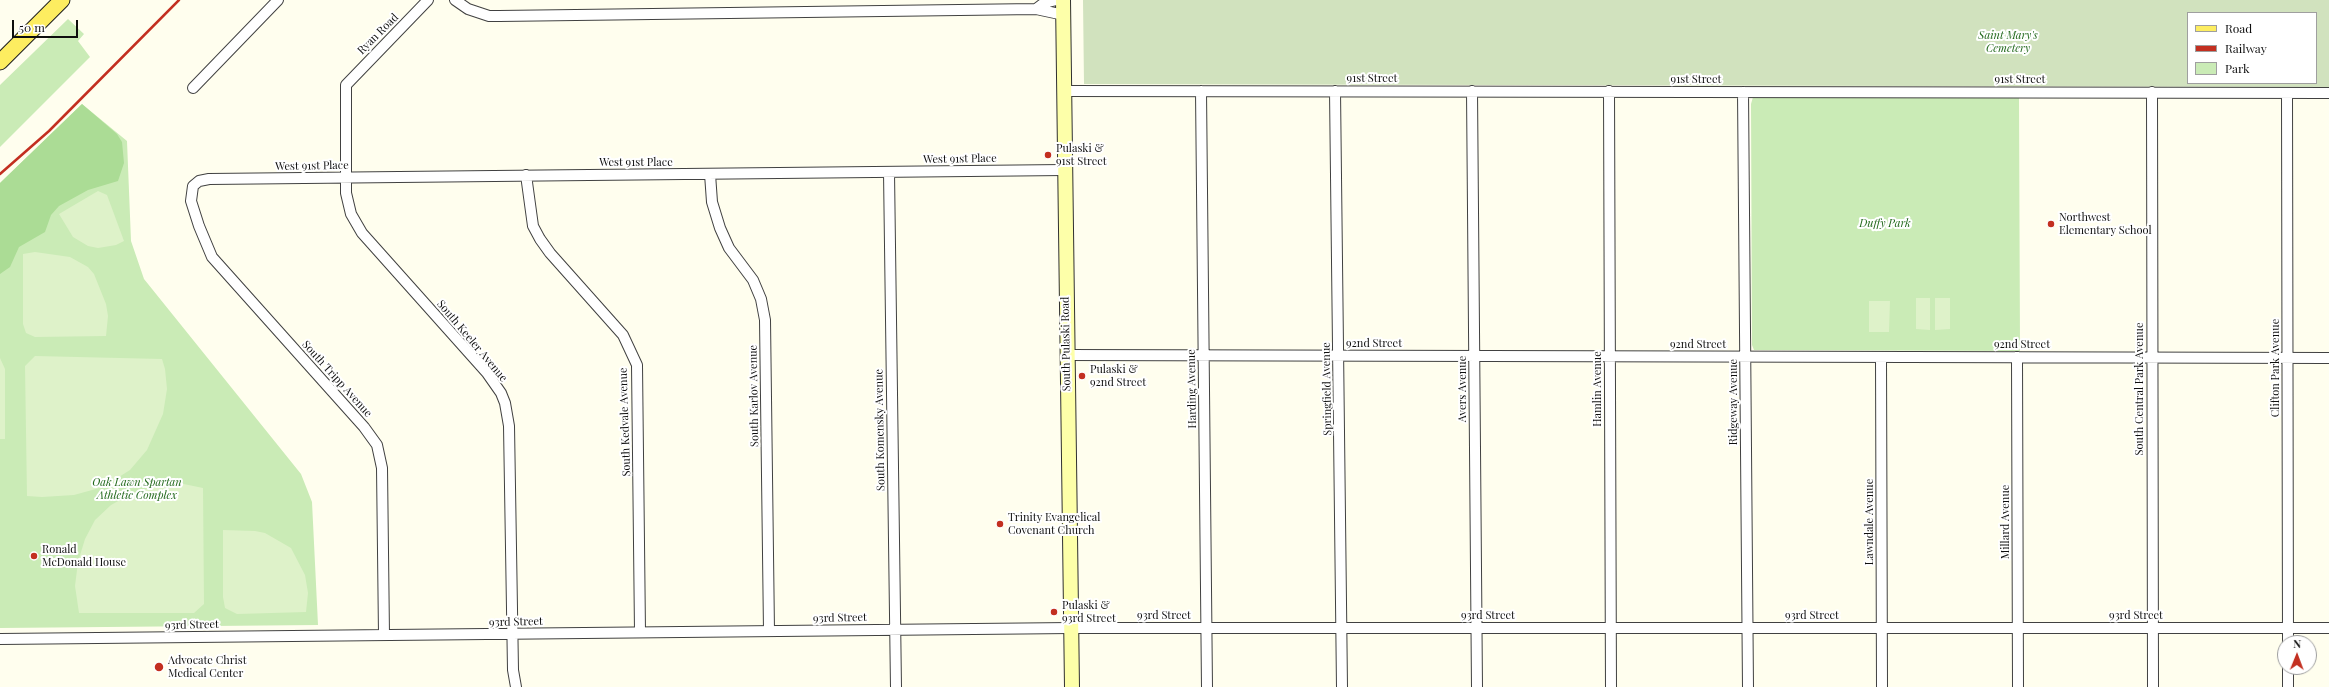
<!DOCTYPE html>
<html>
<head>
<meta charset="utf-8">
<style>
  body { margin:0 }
  #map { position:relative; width:2329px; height:687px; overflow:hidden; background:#fffeee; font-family:"Playfair Display",serif }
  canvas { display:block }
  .legend { position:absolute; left:2187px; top:12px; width:130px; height:72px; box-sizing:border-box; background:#fff; border:1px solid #9f9f9f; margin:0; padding:5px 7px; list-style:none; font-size:12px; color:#0e0e0e }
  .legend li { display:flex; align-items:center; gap:8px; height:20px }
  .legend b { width:20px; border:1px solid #9f9f9f }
  .north { position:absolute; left:2277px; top:635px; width:40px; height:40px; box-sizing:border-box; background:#fff; border:1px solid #9f9f9f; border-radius:50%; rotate:1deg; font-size:11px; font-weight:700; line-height:16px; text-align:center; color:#0e0e0e }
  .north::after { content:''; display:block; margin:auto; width:14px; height:18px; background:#c32f20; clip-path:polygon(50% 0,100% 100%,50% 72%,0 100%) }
  .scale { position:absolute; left:12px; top:20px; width:66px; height:18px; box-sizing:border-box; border:2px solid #0e0e0e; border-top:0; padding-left:5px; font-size:12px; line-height:14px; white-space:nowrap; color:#0e0e0e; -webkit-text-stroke:3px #fff; paint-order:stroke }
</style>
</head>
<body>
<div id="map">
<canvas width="2329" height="687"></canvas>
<ul class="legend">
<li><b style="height:5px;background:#fded60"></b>Road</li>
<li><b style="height:5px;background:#c32f20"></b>Railway</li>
<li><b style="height:11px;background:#caebb6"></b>Park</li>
</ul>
<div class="north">N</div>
<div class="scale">50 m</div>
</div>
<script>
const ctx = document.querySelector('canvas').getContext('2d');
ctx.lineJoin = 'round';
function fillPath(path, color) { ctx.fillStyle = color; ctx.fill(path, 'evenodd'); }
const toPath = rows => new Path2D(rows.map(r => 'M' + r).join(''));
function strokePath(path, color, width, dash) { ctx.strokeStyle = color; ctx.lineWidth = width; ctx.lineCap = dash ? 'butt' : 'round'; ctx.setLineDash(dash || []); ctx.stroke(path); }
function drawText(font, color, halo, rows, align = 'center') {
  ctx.font = font + ' "Playfair Display",serif'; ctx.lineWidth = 4; ctx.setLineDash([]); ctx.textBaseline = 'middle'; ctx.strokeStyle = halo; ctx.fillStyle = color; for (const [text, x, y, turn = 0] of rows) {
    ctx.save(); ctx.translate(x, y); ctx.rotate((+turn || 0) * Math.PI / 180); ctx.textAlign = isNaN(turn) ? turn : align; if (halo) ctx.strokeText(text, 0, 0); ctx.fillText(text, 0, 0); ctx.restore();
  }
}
const green = toPath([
  [68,19,84,34,78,41,90,57,0,147,0,85],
  [2019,96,2020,351,1754,350,1752,345,1751,104,1753,97],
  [82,104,127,141,131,241,144,279,301,474,312,502,318,625,0,628,0,183]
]);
const forest = toPath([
  [82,104,117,134,122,142,124,163,118,181,88,190,59,206,51,215,45,232,19,247,10,267,0,274,0,183]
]);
const cemetery = toPath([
  [1083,0,2329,0,2329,87,1084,84],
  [2188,13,2316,13,2316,83,2188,83]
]);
const pitch = toPath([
  [98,191,107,195,124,241,116,245,98,248,88,246,73,237,59,214],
  [35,252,70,257,88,267,94,274,106,304,108,316,106,336,35,337,26,333,23,324,23,254],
  [1916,298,1930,298,1930,330,1916,329],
  [1935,298,1950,298,1950,329,1935,330],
  [1869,301,1890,301,1889,332,1869,332],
  [35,356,162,359,165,369,167,389,163,414,147,450,130,470,103,487,74,495,42,497,27,496,25,366],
  [0,358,5,369,5,439,0,439],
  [179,483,203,488,204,604,194,613,79,613,75,586,78,562,85,539,95,520,111,505,131,494,156,486],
  [223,530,255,531,265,533,291,548,305,575,308,593,306,612,237,614,225,608,223,597]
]);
const minor = toPath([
  [428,0,346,85,346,193,351,214,362,233,487,373,501,393,505,403,509,426,513,670,516,687],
  [455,0,468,9,489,16,499,16,1036,9,1064,15],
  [1036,9,1044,3,1057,0],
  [193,88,278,0],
  [1064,91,2329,93],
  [1201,91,1207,687],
  [1335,91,1342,687],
  [1472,91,1477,687],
  [1609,91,1611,687],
  [1743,92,1748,687],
  [2152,92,2153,687],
  [2287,93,2288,643],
  [889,172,896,687],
  [710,174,712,202,720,228,729,248,753,280,761,299,765,320,769,631],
  [526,175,533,226,540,239,550,253,623,335,637,365,640,632],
  [1066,355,2329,358],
  [1881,357,1882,687],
  [2017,357,2018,687],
  [384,635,382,468,377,445,364,427,212,257,199,226,191,201,193,186,199,181,209,179,1064,170],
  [0,639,1071,628,2329,628],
  [2288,667,2288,687]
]);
const secondary = toPath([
  [1063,0,1072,687]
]);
const primary = toPath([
  [0,62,62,0]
]);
const rail = toPath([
  [0,174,49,131,179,0]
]);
const markers = [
  [1048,155,4,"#c32f20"],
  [2051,224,4,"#c32f20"],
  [1082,376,4,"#c32f20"],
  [1000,524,4,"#c32f20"],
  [34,556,4,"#c32f20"],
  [1054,612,4,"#c32f20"],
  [159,667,5,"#c32f20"]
];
const streetNames = [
  ["Ryan Road",378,34,-45],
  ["91st Street",1372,79],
  ["91st Street",1696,80],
  ["91st Street",2020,80],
  ["West 91st Place",960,159,-1],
  ["West 91st Place",636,163],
  ["West 91st Place",312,166,-1],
  ["South Keeler Avenue",472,341,50],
  ["South Pulaski Road",1066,344,-91],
  ["92nd Street",1374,344],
  ["92nd Street",1698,345],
  ["92nd Street",2022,345],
  ["Clifton Park Avenue",2276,368,-90],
  ["South Tripp Avenue",337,379,48],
  ["Harding Avenue",1192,389,-91],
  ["Springfield Avenue",1327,389,-91],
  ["Avers Avenue",1463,389,-90],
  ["Hamlin Avenue",1598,389,-90],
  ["South Central Park Avenue",2140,389,-90],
  ["South Karlov Avenue",754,396,-91],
  ["Ridgeway Avenue",1734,402,-90],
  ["South Kedvale Avenue",625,422,-92],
  ["South Komensky Avenue",880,430,-91],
  ["Lawndale Avenue",1870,522,-90],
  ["Millard Avenue",2006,522,-90],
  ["93rd Street",1164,616],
  ["93rd Street",1488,616],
  ["93rd Street",1812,616],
  ["93rd Street",2136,616],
  ["93rd Street",840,618,-1],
  ["93rd Street",516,622,-1],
  ["93rd Street",192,625,-1]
];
const parkNames = [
  ["Saint Mary's",2008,36],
  ["Cemetery",2008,49],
  ["Duffy Park",1885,224],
  ["Oak Lawn Spartan",137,483],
  ["Athletic Complex",137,496]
];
const poiNames = [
  ["Pulaski &",1056,149],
  ["91st Street",1056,162],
  ["Northwest",2059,218],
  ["Elementary School",2059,231],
  ["Pulaski &",1090,370],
  ["92nd Street",1090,383],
  ["Trinity Evangelical",1008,518],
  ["Covenant Church",1008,531],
  ["Ronald",42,550],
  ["McDonald House",42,563],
  ["Pulaski &",1062,606],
  ["93rd Street",1062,619],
  ["Advocate Christ",168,661],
  ["Medical Center",168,674]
];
fillPath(green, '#caebb6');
fillPath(forest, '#abdc95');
fillPath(cemetery, '#d1e2be');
fillPath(pitch, '#def2c9');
strokePath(minor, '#414141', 12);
strokePath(secondary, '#303030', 16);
strokePath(primary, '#1f1f1f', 17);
strokePath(minor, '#fff', 10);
strokePath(secondary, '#fdffa9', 14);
strokePath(primary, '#fded60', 15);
strokePath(rail, '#c32f20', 2.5);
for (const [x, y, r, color] of markers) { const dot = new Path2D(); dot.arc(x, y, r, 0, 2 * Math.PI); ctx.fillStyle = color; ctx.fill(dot); strokePath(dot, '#fff', 1.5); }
drawText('11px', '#0e0e0e', '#fff', streetNames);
drawText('italic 11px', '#21681b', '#fff', parkNames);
drawText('11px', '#0e0e0e', '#fff', poiNames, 'left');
</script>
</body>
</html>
